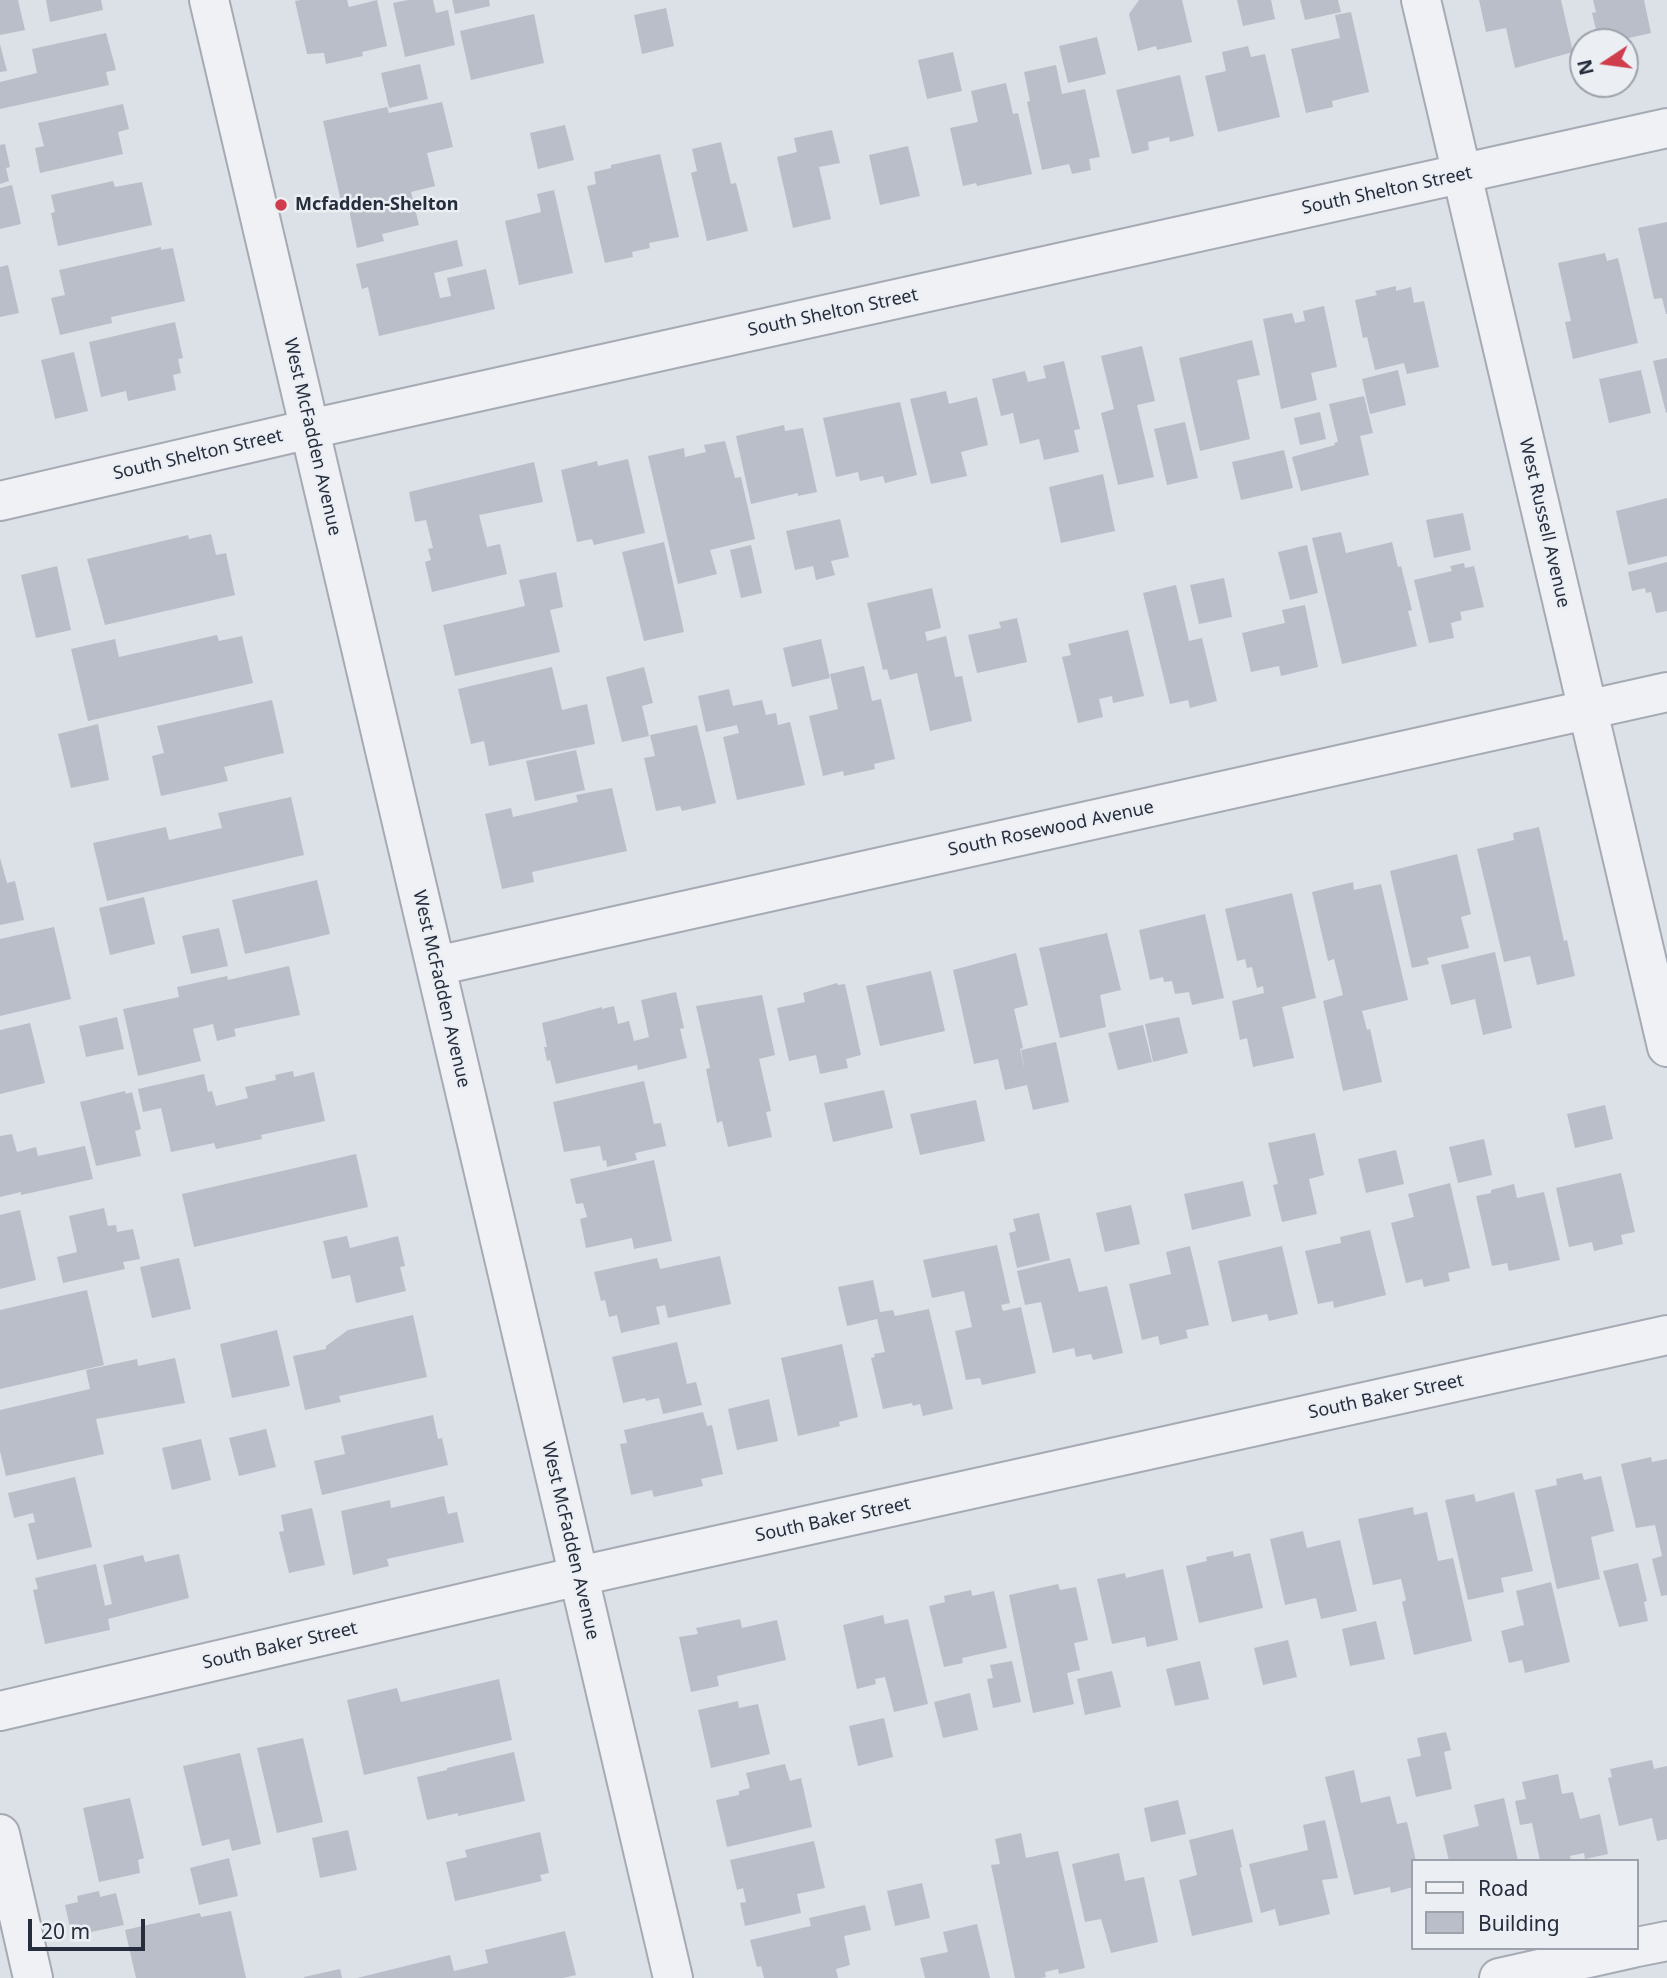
<!DOCTYPE html>
<html>
<head>
<meta charset="utf-8">
<style>
  body { margin:0 }
  #map { position:relative; width:1667px; height:1978px; overflow:hidden; background:#dce0e7; font-family:"Noto Sans",sans-serif }
  canvas { display:block }
  .legend { position:absolute; left:1411px; top:1859px; width:228px; height:91px; box-sizing:border-box; background:#ebeff4; border:2px solid #9ca1ab; margin:0; padding:9px 12px; list-style:none; font-size:21px; color:#262d3d }
  .legend li { display:flex; align-items:center; gap:14px; height:35px }
  .legend b { width:35px; border:2px solid #9ca1ab }
  .north { position:absolute; left:1569px; top:28px; width:70px; height:70px; box-sizing:border-box; background:#ebeff4; border:2px solid #9ca1ab; border-radius:50%; rotate:257deg; font-size:19px; font-weight:700; line-height:28px; text-align:center; color:#262d3d }
  .north::after { content:''; display:block; margin:auto; width:24px; height:32px; background:#d03c4b; clip-path:polygon(50% 0,100% 100%,50% 72%,0 100%) }
  .scale { position:absolute; left:28px; top:1919px; width:117px; height:32px; box-sizing:border-box; border:4px solid #262d3d; border-top:0; padding-left:9px; font-size:21px; line-height:24px; white-space:nowrap; color:#262d3d; -webkit-text-stroke:5px #ebeff4; paint-order:stroke }
</style>
</head>
<body>
<div id="map">
<canvas width="1667" height="1978"></canvas>
<ul class="legend">
<li><b style="height:9px;background:#eff1f5"></b>Road</li>
<li><b style="height:19px;background:#b9bec9"></b>Building</li>
</ul>
<div class="north">N</div>
<div class="scale">20 m</div>
</div>
<script>
const ctx = document.querySelector('canvas').getContext('2d');
ctx.lineJoin = 'round';
function fillPath(path, color) { ctx.fillStyle = color; ctx.fill(path, 'evenodd'); }
const toPath = rows => new Path2D(rows.map(r => 'M' + r).join(''));
function strokePath(path, color, width, dash) { ctx.strokeStyle = color; ctx.lineWidth = width; ctx.lineCap = dash ? 'butt' : 'round'; ctx.setLineDash(dash || []); ctx.stroke(path); }
function drawText(font, color, halo, rows, align = 'center') {
  ctx.font = font + ' "Noto Sans",sans-serif'; ctx.lineWidth = 5; ctx.setLineDash([]); ctx.textBaseline = 'middle'; ctx.strokeStyle = halo; ctx.fillStyle = color; for (const [text, x, y, turn = 0] of rows) {
    ctx.save(); ctx.translate(x, y); ctx.rotate((+turn || 0) * Math.PI / 180); ctx.textAlign = isNaN(turn) ? turn : align; if (halo) ctx.strokeText(text, 0, 0); ctx.fillText(text, 0, 0); ctx.restore();
  }
}
const building = toPath([
  [0,0,18,0,25,30,0,35],
  [46,0,101,0,103,10,50,22],
  [301,0,347,0,349,7,377,0,387,46,362,52,363,56,326,64,324,53,307,54,295,1],
  [408,0,433,0,436,13,448,10,455,45,405,57,393,3],
  [452,0,489,0,490,6,455,14],
  [1139,0,1182,0,1192,42,1157,50,1156,46,1138,51,1129,14],
  [1237,0,1271,0,1275,19,1243,26],
  [1300,0,1338,0,1341,12,1305,20],
  [1479,0,1561,0,1573,52,1515,68,1506,28,1486,32],
  [1593,0,1644,0,1651,33,1611,42,1599,42,1592,13,1596,12],
  [666,8,674,46,642,54,634,15],
  [1351,12,1369,92,1332,101,1333,107,1306,113,1291,49,1340,38,1335,15],
  [534,14,544,63,471,80,460,31],
  [106,33,116,70,106,72,109,85,0,109,0,82,37,73,32,49],
  [1097,37,1106,74,1068,83,1059,46],
  [0,44,7,71,0,72],
  [1248,46,1251,57,1265,54,1280,117,1218,132,1205,76,1226,71,1222,52],
  [953,52,962,91,927,99,918,60],
  [420,64,428,99,389,108,381,73],
  [1056,65,1062,94,1085,89,1100,157,1089,159,1091,170,1072,174,1069,164,1042,170,1027,102,1030,101,1024,72],
  [1180,75,1194,136,1170,142,1169,137,1148,142,1149,150,1132,154,1116,90],
  [1006,83,1013,114,1018,113,1032,174,977,186,976,183,963,186,950,128,978,122,971,91],
  [442,102,453,147,427,153,435,186,411,192,419,225,382,234,384,241,357,248,348,205,342,206,323,121,387,107,389,113],
  [123,104,129,129,118,132,123,154,40,173,35,148,44,146,38,123],
  [565,125,574,160,538,169,530,133],
  [832,130,840,163,819,167,831,219,793,228,777,157,797,152,794,138],
  [721,142,731,184,736,183,748,231,707,241,691,173,697,171,692,149],
  [5,144,10,167,6,168,9,181,0,184,0,145],
  [908,146,920,196,880,205,869,155],
  [660,154,679,237,649,243,650,248,632,252,633,257,605,263,587,186,596,184,594,172,611,168,611,165],
  [113,181,115,187,142,182,152,225,58,246,51,213,55,212,51,195],
  [12,185,21,224,0,229,0,188],
  [554,190,573,273,519,285,505,221,541,212,537,194],
  [1667,222,1667,314,1666,314,1662,298,1654,299,1638,228],
  [457,240,463,266,434,273,440,298,451,296,447,278,486,269,495,309,379,336,368,287,362,289,356,264],
  [161,247,161,250,173,248,185,301,111,317,112,323,60,335,51,298,65,295,59,270],
  [1605,253,1607,261,1618,258,1638,343,1573,359,1565,322,1571,321,1558,263],
  [8,265,19,313,0,317,0,267],
  [1396,286,1396,291,1411,287,1414,303,1424,301,1439,367,1407,374,1404,363,1375,370,1367,337,1363,338,1355,300,1377,295,1375,291],
  [1324,306,1337,367,1311,373,1317,400,1281,409,1263,319,1292,313,1295,323,1305,321,1303,311],
  [175,322,183,358,178,359,181,373,173,375,176,390,128,401,126,391,101,397,89,342],
  [1252,340,1260,375,1237,380,1250,439,1200,451,1179,358],
  [1142,346,1155,401,1137,405,1154,477,1118,485,1101,413,1114,409,1101,356],
  [74,352,88,411,55,419,41,360],
  [1667,358,1667,412,1666,413,1653,361],
  [1064,361,1080,429,1074,430,1079,452,1044,460,1039,439,1020,444,1013,413,1001,416,992,379,1025,371,1028,382,1046,378,1043,366],
  [1398,370,1406,405,1370,414,1362,379],
  [1641,370,1651,413,1609,423,1599,379],
  [946,391,949,404,977,397,988,445,961,452,967,476,931,484,910,399],
  [1364,396,1373,433,1360,436,1369,475,1301,491,1292,457,1335,445,1334,443,1338,442,1329,404],
  [900,402,917,475,885,483,883,476,860,481,858,472,836,477,823,418],
  [1320,412,1326,439,1300,445,1294,418],
  [1185,422,1198,478,1167,485,1154,429],
  [784,425,785,431,803,428,817,492,798,496,798,493,751,504,736,436],
  [725,441,735,478,741,477,755,539,710,550,717,574,678,584,648,456,684,448,685,457,706,452,704,445],
  [1284,450,1293,488,1241,500,1232,462],
  [628,459,645,533,594,545,592,539,577,542,561,470,597,461,598,466],
  [534,462,543,502,479,515,487,547,500,544,507,574,432,592,425,562,431,560,428,549,433,548,426,520,415,522,409,492],
  [1103,474,1115,531,1061,543,1049,487],
  [1667,498,1667,556,1628,565,1616,511],
  [1463,513,1471,550,1434,558,1426,520],
  [840,519,849,557,831,561,835,575,816,580,813,566,795,570,786,531],
  [1341,532,1346,553,1392,542,1398,567,1401,566,1412,610,1408,611,1417,646,1342,664,1312,538],
  [211,534,216,555,226,553,235,595,105,625,87,559,188,535,189,539],
  [664,542,684,632,644,641,622,552],
  [751,545,762,593,741,598,730,550],
  [1307,545,1318,593,1290,600,1278,552],
  [1667,562,1667,611,1656,613,1651,592,1646,593,1645,588,1632,591,1628,572],
  [1464,563,1465,568,1474,566,1484,607,1460,612,1462,620,1451,623,1454,638,1429,643,1414,580,1452,571,1450,566],
  [57,566,71,630,36,638,21,575],
  [556,572,563,607,550,610,560,652,455,676,443,625,525,606,519,580],
  [1224,578,1232,617,1199,624,1190,585],
  [1176,585,1189,641,1202,638,1217,701,1190,708,1188,700,1170,704,1143,593],
  [932,588,941,628,925,632,927,641,946,636,955,677,962,676,972,721,930,731,917,673,890,680,887,669,883,670,867,603],
  [1305,605,1318,667,1281,676,1279,666,1251,672,1242,633,1285,623,1282,610],
  [1017,618,1027,662,977,673,968,635,1001,628,999,622],
  [1128,630,1144,696,1113,703,1112,696,1099,699,1103,717,1078,723,1062,657,1071,655,1068,644],
  [217,635,219,641,242,636,253,683,88,721,71,649,115,639,119,657],
  [821,639,830,678,792,687,783,648],
  [864,666,872,701,881,699,895,759,874,764,875,769,844,776,843,771,823,776,809,716,838,709,830,674],
  [552,667,562,710,587,704,595,744,489,766,484,741,471,744,458,689],
  [644,667,653,703,642,706,649,736,622,742,606,677],
  [729,689,733,706,762,700,766,715,776,713,778,725,790,722,805,785,737,800,723,737,739,733,737,725,706,732,698,696],
  [272,700,284,753,224,767,228,781,161,796,152,756,164,753,157,726],
  [98,724,109,780,71,788,58,734],
  [697,725,716,803,682,811,680,806,656,811,644,758,655,756,650,735],
  [576,750,585,790,535,801,526,761],
  [612,788,627,851,532,872,534,882,502,889,485,814,511,808,513,817,578,802,576,795],
  [291,797,304,855,107,901,93,843,166,827,169,840,222,828,218,813],
  [1539,827,1564,941,1567,940,1575,976,1537,985,1530,956,1504,962,1477,849,1514,840,1513,833],
  [1457,854,1471,914,1461,917,1469,948,1427,958,1429,964,1412,968,1390,871],
  [0,858,7,883,15,881,24,920,0,925],
  [317,880,330,934,245,954,232,900],
  [1353,882,1354,890,1381,884,1408,1000,1362,1011,1367,1030,1370,1029,1382,1082,1343,1091,1323,1001,1343,995,1334,959,1328,961,1312,892],
  [1292,893,1316,998,1282,1007,1294,1058,1253,1067,1247,1038,1240,1040,1232,1001,1264,993,1263,986,1257,988,1252,967,1247,968,1245,959,1237,961,1225,909],
  [144,897,155,944,110,955,99,908],
  [1205,914,1224,998,1192,1005,1189,992,1175,994,1172,981,1164,982,1163,977,1150,980,1139,930],
  [54,927,71,999,0,1016,0,939],
  [219,928,228,966,191,974,182,936],
  [1107,933,1121,990,1100,995,1106,1027,1060,1038,1039,948],
  [1495,952,1512,1028,1483,1035,1475,999,1451,1005,1441,965],
  [1016,953,1028,1005,1014,1009,1023,1048,1020,1049,1025,1071,1021,1050,1056,1042,1069,1102,1033,1110,1027,1085,1005,1090,998,1059,974,1064,953,970],
  [289,966,300,1015,234,1029,236,1036,217,1041,213,1024,193,1029,201,1061,138,1076,123,1009,179,997,177,987,227,976,228,980],
  [931,971,945,1031,880,1046,866,986],
  [837,983,838,985,845,984,861,1055,846,1059,848,1068,820,1074,816,1055,789,1061,777,1008,805,1002,803,993],
  [676,992,684,1028,680,1029,687,1058,638,1070,637,1065,556,1084,550,1060,547,1061,544,1047,547,1047,542,1023,602,1007,602,1009,614,1006,618,1024,629,1021,634,1041,649,1037,641,1000],
  [762,995,775,1055,759,1059,771,1111,766,1112,772,1137,728,1147,722,1121,717,1123,706,1069,710,1068,696,1006],
  [117,1017,124,1049,86,1057,79,1026],
  [1179,1017,1188,1053,1153,1062,1145,1024],
  [30,1023,45,1083,0,1094,0,1030],
  [1143,1025,1152,1062,1118,1070,1108,1033],
  [293,1071,294,1077,314,1072,325,1121,261,1135,262,1139,216,1149,214,1143,171,1152,161,1108,143,1112,138,1089,204,1074,208,1092,212,1091,216,1106,248,1098,245,1087,276,1080,275,1075],
  [644,1081,654,1124,661,1123,666,1146,635,1153,637,1160,607,1167,606,1160,603,1161,600,1146,564,1152,553,1102],
  [884,1090,893,1128,833,1142,824,1103],
  [125,1091,126,1094,132,1092,141,1129,135,1131,141,1156,96,1166,80,1102],
  [976,1100,985,1141,920,1155,910,1114],
  [1605,1105,1613,1139,1575,1148,1567,1114],
  [1315,1133,1324,1175,1309,1179,1317,1214,1282,1222,1273,1185,1278,1184,1268,1143],
  [12,1134,17,1152,36,1147,38,1156,85,1146,93,1179,21,1195,21,1192,0,1197,0,1136],
  [1484,1139,1492,1175,1458,1183,1449,1147],
  [1396,1150,1404,1184,1366,1193,1358,1159],
  [356,1154,368,1207,194,1247,182,1194],
  [654,1160,672,1241,634,1249,632,1238,586,1248,580,1219,587,1217,583,1203,576,1204,570,1179],
  [1621,1173,1635,1232,1621,1235,1623,1244,1594,1251,1592,1242,1569,1247,1556,1188],
  [1243,1181,1251,1216,1192,1230,1184,1194],
  [1450,1183,1470,1268,1448,1273,1450,1281,1424,1287,1422,1279,1406,1283,1391,1223,1414,1217,1408,1194],
  [1514,1184,1517,1198,1544,1192,1560,1260,1509,1271,1507,1263,1492,1266,1476,1196,1491,1193,1491,1190],
  [1131,1205,1140,1244,1105,1252,1096,1213],
  [104,1208,108,1226,116,1225,117,1232,133,1229,140,1259,123,1262,125,1269,63,1283,57,1257,77,1252,69,1216],
  [20,1210,36,1280,0,1289,0,1215],
  [1039,1213,1050,1260,1017,1268,1009,1233,1016,1231,1013,1219],
  [1370,1230,1386,1295,1334,1308,1333,1301,1318,1304,1305,1251,1341,1243,1340,1237],
  [347,1236,350,1248,398,1236,405,1266,400,1267,406,1291,356,1303,350,1275,332,1279,323,1241],
  [997,1245,1010,1303,1001,1305,1003,1311,1021,1307,1036,1373,982,1385,980,1378,966,1380,955,1331,972,1327,964,1291,932,1298,923,1260],
  [1190,1246,1209,1325,1186,1330,1188,1338,1160,1345,1158,1336,1142,1340,1129,1284,1171,1274,1166,1252],
  [1282,1246,1298,1314,1269,1321,1267,1314,1232,1322,1218,1261],
  [720,1256,731,1304,668,1318,665,1305,656,1307,660,1324,621,1333,617,1315,609,1317,605,1300,601,1301,594,1272,657,1258,660,1269],
  [179,1258,191,1309,152,1318,140,1267],
  [1070,1258,1079,1292,1107,1286,1123,1353,1093,1360,1091,1354,1076,1357,1074,1348,1053,1353,1041,1302,1025,1305,1017,1271],
  [873,1280,880,1312,893,1310,895,1316,929,1309,953,1409,923,1416,920,1404,913,1406,912,1403,883,1409,871,1358,875,1357,874,1354,885,1352,877,1319,847,1326,838,1287],
  [87,1290,104,1365,0,1389,0,1310],
  [413,1315,427,1377,339,1396,341,1402,305,1410,293,1356,326,1349,326,1346,348,1330],
  [277,1330,290,1386,232,1398,220,1344],
  [677,1342,687,1384,696,1382,702,1405,663,1414,659,1398,646,1401,645,1398,623,1403,612,1357],
  [842,1344,858,1417,839,1422,840,1426,798,1436,781,1358],
  [175,1358,185,1403,96,1419,104,1454,6,1476,0,1451,0,1410,90,1389,86,1370,137,1359,138,1366],
  [769,1399,778,1441,737,1450,728,1409],
  [703,1412,707,1426,712,1425,723,1474,701,1479,703,1486,654,1497,652,1490,631,1495,620,1444,627,1443,624,1430],
  [433,1415,438,1439,442,1438,448,1465,322,1495,314,1461,345,1454,341,1436],
  [266,1429,276,1467,239,1476,229,1438],
  [201,1439,211,1480,172,1490,162,1448],
  [1651,1457,1652,1462,1667,1459,1667,1595,1661,1596,1652,1559,1662,1556,1655,1525,1636,1528,1621,1464],
  [1582,1473,1584,1480,1601,1476,1614,1531,1591,1537,1600,1579,1557,1589,1535,1490,1557,1485,1556,1479],
  [75,1477,92,1547,37,1560,28,1524,35,1522,33,1513,14,1518,8,1493],
  [1514,1492,1533,1571,1501,1578,1504,1592,1468,1600,1445,1500,1474,1494,1476,1502],
  [444,1496,448,1514,457,1512,464,1542,387,1559,389,1566,353,1575,341,1511,390,1500,391,1508],
  [1413,1507,1414,1515,1427,1512,1438,1561,1453,1558,1472,1641,1414,1655,1402,1602,1406,1600,1401,1579,1373,1585,1358,1519],
  [312,1508,325,1565,289,1573,279,1532,284,1531,281,1515],
  [1303,1531,1307,1548,1340,1540,1357,1611,1321,1619,1316,1598,1285,1605,1270,1539],
  [1233,1551,1234,1557,1250,1553,1263,1608,1199,1623,1186,1566,1207,1561,1206,1557],
  [179,1554,189,1598,108,1619,110,1630,45,1644,33,1590,38,1589,35,1578,96,1564,105,1606,112,1604,103,1565,143,1555,145,1562],
  [1638,1563,1647,1601,1644,1602,1648,1621,1619,1627,1603,1571],
  [1163,1569,1178,1640,1147,1647,1145,1637,1112,1644,1097,1579,1125,1573,1126,1578],
  [1551,1582,1570,1662,1525,1673,1522,1660,1509,1663,1501,1631,1524,1625,1516,1591],
  [1058,1584,1060,1590,1076,1587,1088,1640,1074,1643,1080,1670,1067,1673,1074,1704,1033,1713,1009,1595],
  [971,1590,972,1596,994,1591,1007,1648,962,1658,963,1663,944,1667,929,1606,945,1602,944,1596],
  [883,1615,885,1624,908,1619,928,1704,894,1712,885,1677,875,1679,876,1684,857,1689,843,1625],
  [740,1619,742,1628,777,1620,786,1660,717,1676,719,1686,691,1692,679,1637,698,1634,696,1628],
  [1376,1621,1385,1659,1350,1666,1342,1629],
  [1288,1640,1297,1677,1263,1685,1254,1648],
  [1012,1661,1021,1702,993,1708,987,1679,993,1678,990,1665],
  [1200,1661,1209,1699,1175,1706,1166,1669],
  [1112,1671,1121,1707,1085,1715,1077,1679],
  [499,1679,512,1740,364,1775,347,1700,397,1688,401,1702],
  [970,1693,978,1730,943,1738,934,1702],
  [738,1701,739,1708,758,1704,770,1754,711,1768,698,1710],
  [884,1718,893,1757,858,1766,849,1726],
  [1446,1732,1451,1750,1444,1752,1452,1789,1416,1797,1407,1759,1421,1756,1417,1738],
  [303,1738,323,1822,277,1833,257,1748],
  [514,1752,525,1801,458,1816,458,1813,427,1820,417,1777,447,1770,447,1768],
  [240,1753,261,1844,232,1851,229,1839,202,1846,183,1766],
  [1652,1760,1654,1769,1667,1766,1667,1839,1657,1841,1652,1818,1619,1826,1608,1778,1612,1777,1610,1769],
  [785,1764,790,1781,801,1778,812,1827,727,1847,716,1800,739,1795,739,1791,750,1788,746,1773],
  [1354,1770,1361,1803,1390,1796,1397,1824,1407,1822,1416,1861,1413,1861,1413,1887,1391,1893,1390,1887,1354,1895,1325,1777],
  [1558,1774,1562,1794,1573,1792,1580,1819,1600,1814,1608,1854,1585,1859,1584,1853,1570,1856,1571,1861,1540,1861,1532,1823,1520,1825,1515,1801,1526,1799,1522,1782],
  [130,1798,144,1858,138,1860,140,1873,99,1882,83,1808],
  [1504,1798,1518,1861,1449,1861,1443,1835,1479,1826,1474,1805],
  [1178,1800,1186,1834,1151,1842,1144,1808],
  [1325,1820,1338,1878,1322,1880,1330,1914,1279,1926,1275,1909,1261,1913,1249,1864,1308,1850,1303,1825],
  [1233,1829,1242,1867,1240,1868,1253,1922,1192,1936,1179,1880,1197,1875,1189,1840],
  [348,1830,357,1870,320,1878,312,1838],
  [540,1832,549,1873,540,1875,542,1881,455,1901,446,1862,467,1857,465,1850],
  [1021,1833,1026,1858,1058,1851,1085,1968,1059,1974,1058,1969,1045,1972,1046,1977,1042,1978,1015,1978,991,1865,1000,1864,995,1839],
  [814,1841,825,1888,797,1894,801,1913,745,1926,740,1903,746,1902,743,1888,737,1890,730,1860],
  [1119,1853,1125,1881,1144,1877,1158,1942,1111,1953,1101,1919,1085,1922,1072,1864],
  [229,1858,238,1896,199,1905,190,1868],
  [922,1883,930,1918,895,1926,887,1891],
  [99,1891,100,1897,116,1893,124,1925,72,1936,65,1905,78,1902,77,1896],
  [865,1905,871,1930,844,1936,850,1965,836,1969,838,1978,764,1978,761,1966,757,1967,750,1940,811,1926,809,1918],
  [231,1911,246,1978,136,1978,125,1930,200,1913,201,1917],
  [977,1924,990,1978,925,1978,920,1958,948,1952,943,1932],
  [565,1931,576,1975,563,1978,357,1978,450,1955,454,1971,488,1963,485,1950],
  [340,1969,342,1978,304,1978,304,1977]
]);
const minor = toPath([
  [209,0,673,1978],
  [1421,0,1667,1047],
  [0,501,310,429,1667,128],
  [436,966,1667,692],
  [0,1711,579,1576,1667,1335],
  [0,1834,33,1978],
  [1637,1947,1667,1941],
  [1499,1978,1633,1948]
]);
const markers = [
  [281,205,7,"#d03c4b"]
];
const streetNames = [
  ["South Shelton Street",1387,191,-12],
  ["South Shelton Street",833,313,-12],
  ["West McFadden Avenue",312,437,77],
  ["South Shelton Street",198,455,-13],
  ["West Russell Avenue",1544,523,77],
  ["South Rosewood Avenue",1051,829,-12],
  ["West McFadden Avenue",441,989,77],
  ["South Baker Street",1386,1397,-12],
  ["South Baker Street",833,1520,-12],
  ["West McFadden Avenue",570,1541,77],
  ["South Baker Street",280,1646,-13]
];
const poiNames = [
  ["Mcfadden-Shelton",295,205]
];
fillPath(building, '#b9bec9');
strokePath(minor, '#a5aab4', 42);
strokePath(minor, '#eff1f5', 38);
for (const [x, y, r, color] of markers) { const dot = new Path2D(); dot.arc(x, y, r, 0, 2 * Math.PI); ctx.fillStyle = color; ctx.fill(dot); strokePath(dot, '#ebeff4', 2.5); }
drawText('18px', '#262d3d', '#ebeff4', streetNames);
drawText('bold 18px', '#262d3d', '#ebeff4', poiNames, 'left');
</script>
</body>
</html>
